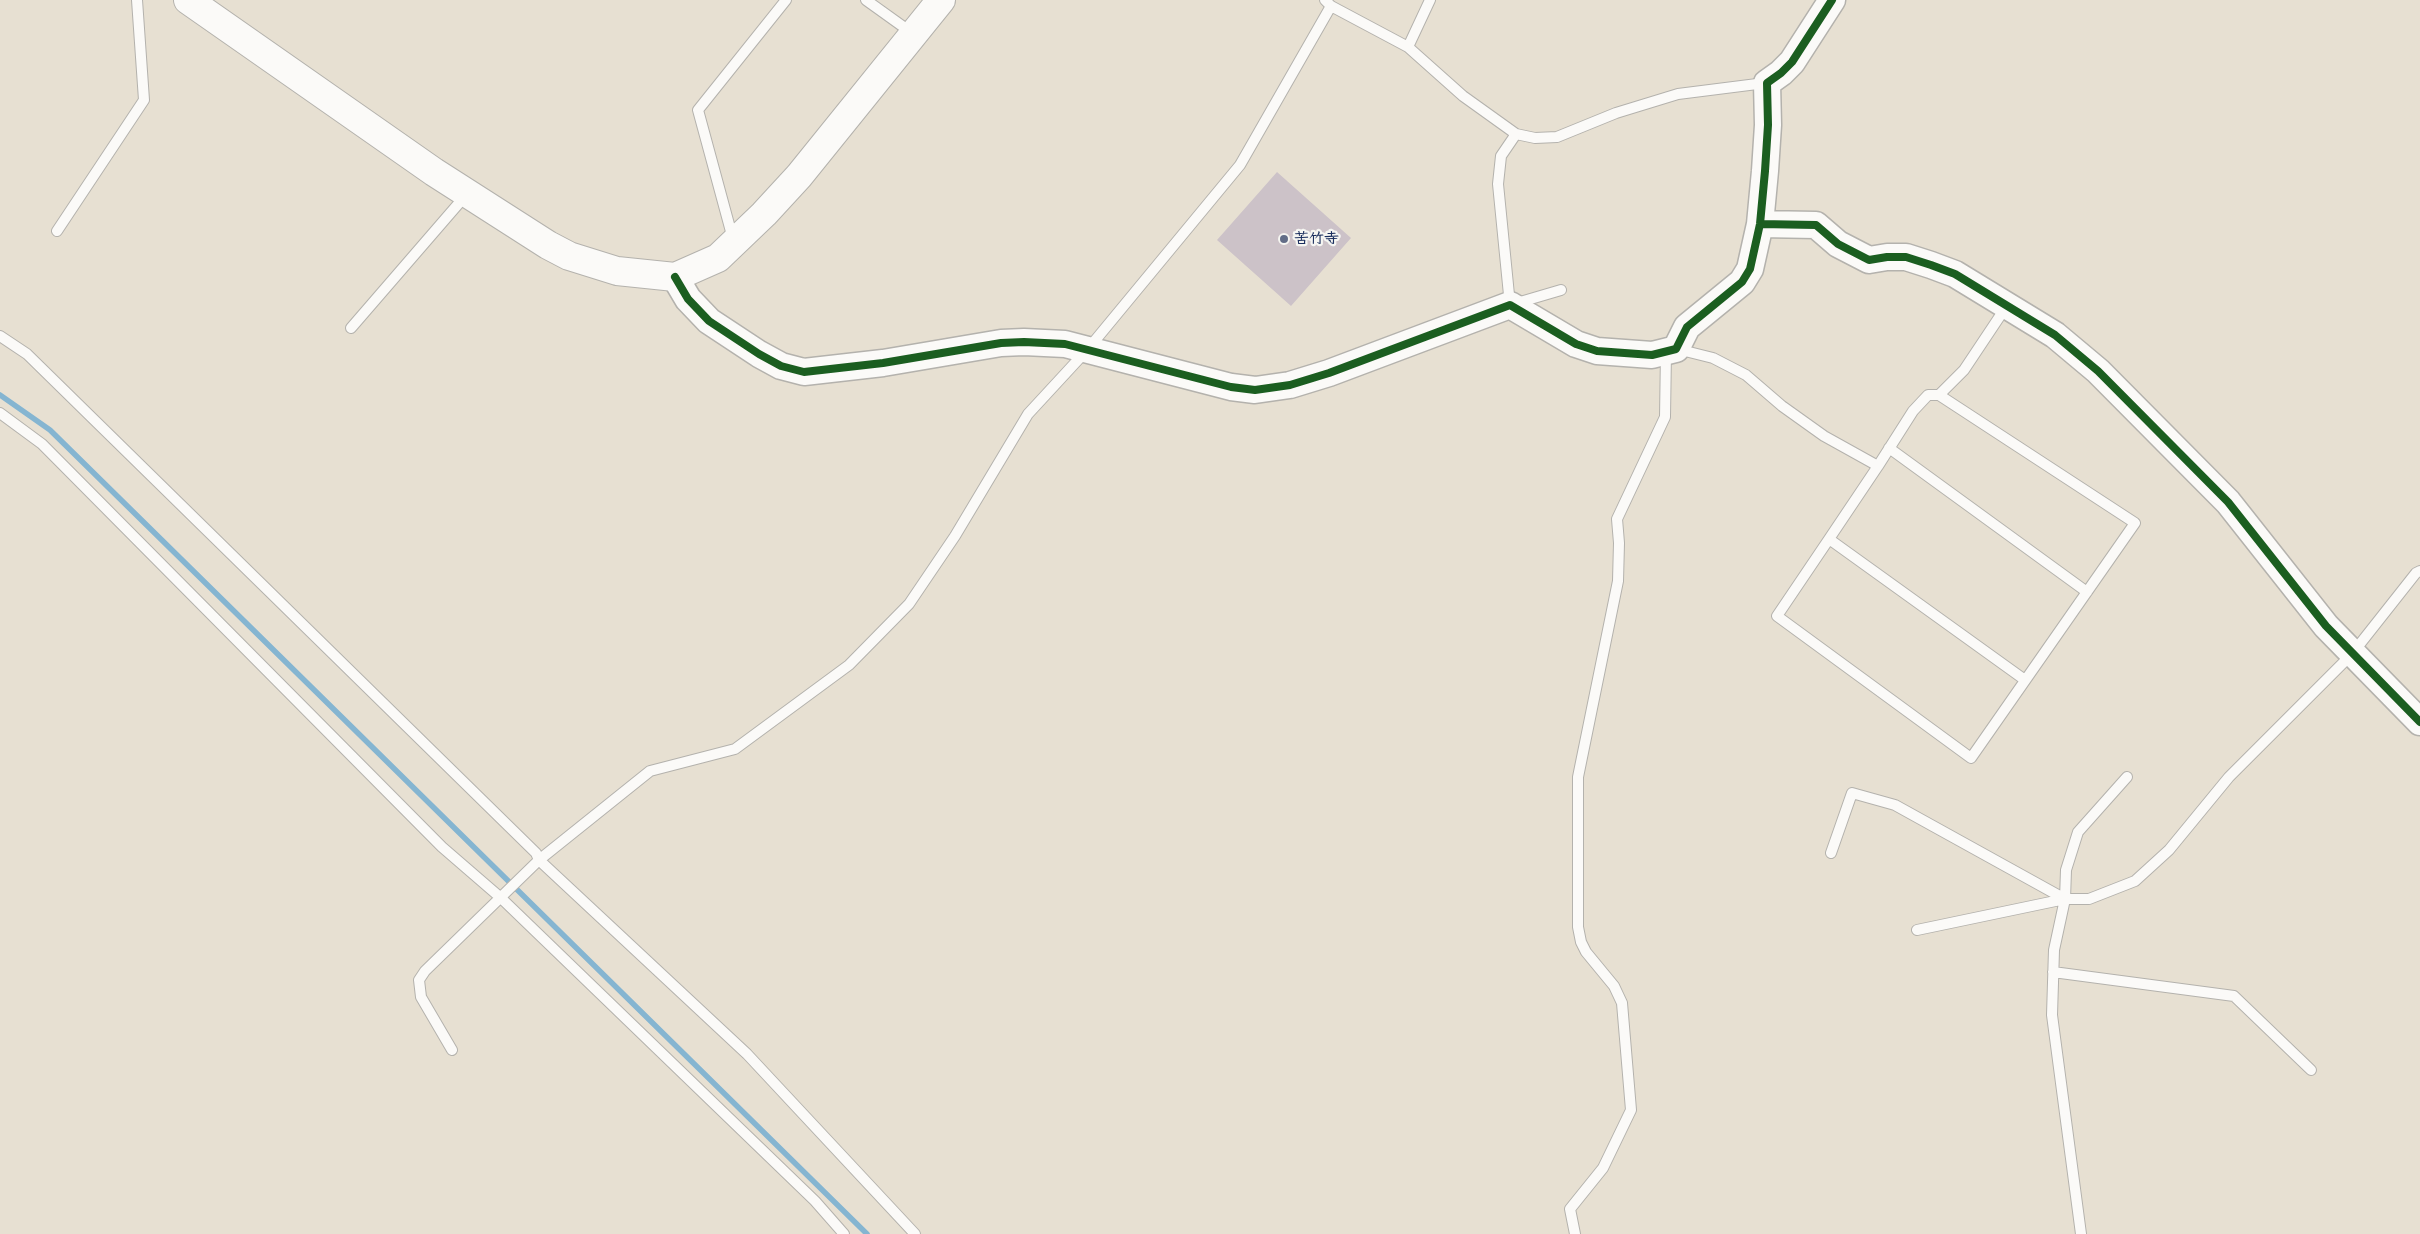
<!DOCTYPE html>
<html>
<head>
<meta charset="utf-8">
<style>
  body { margin:0 }
  canvas { display:block; background:#e7e0d2 }
</style>
</head>
<body>
<canvas width="2420" height="1234"></canvas>
<script>
const ctx = document.querySelector('canvas').getContext('2d');
ctx.lineJoin = 'round';
const toPath = rows => new Path2D(rows.map(r => 'M' + r).join(''));
function strokePath(path, color, width, dash) { ctx.strokeStyle = color; ctx.lineWidth = width; ctx.lineCap = dash ? 'butt' : 'round'; ctx.setLineDash(dash || []); ctx.stroke(path); }
function fillPath(path, color) { ctx.fillStyle = color; ctx.fill(path, 'evenodd'); }
function drawText(font, color, halo, rows, align = 'center') {
  ctx.font = font + ' Delius,"LXGW WenKai TC",sans-serif'; ctx.lineWidth = 4.5; ctx.setLineDash([]); ctx.textBaseline = 'middle'; ctx.strokeStyle = halo; ctx.fillStyle = color; for (const [text, x, y, turn = 0] of rows) {
    ctx.save(); ctx.translate(x, y); ctx.rotate((+turn || 0) * Math.PI / 180); ctx.textAlign = isNaN(turn) ? turn : align; if (halo) ctx.strokeText(text, 0, 0); ctx.fillText(text, 0, 0); ctx.restore();
  }
}
const stream = toPath([
  [0,395,50,430,867,1234]
]);
const building = toPath([
  [1277,172,1351,238,1291,306,1217,240]
]);
const service = toPath([
  [866,0,912,33],
  [1325,0,1331,6,1408,47],
  [1430,0,1408,47,1463,96,1516,134,1535,138,1557,137,1616,113,1678,94,1765,83],
  [1516,134,1501,156,1498,184,1510,305,1561,290],
  [57,231,144,100,137,0],
  [733,239,698,110,786,0],
  [351,328,466,195],
  [0,336,27,354,536,853,539,860,747,1054,915,1234],
  [1677,349,1713,358,1746,375,1782,406,1824,436,1878,466,1913,411,1928,395,1939,395,1964,370,2006,307],
  [0,413,42,444,442,847,501,898,815,1201,844,1234],
  [1889,448,2087,592],
  [1878,466,1829,539,2025,680],
  [1829,539,1777,616,1971,758,2135,523,1939,395],
  [1831,853,1852,793,1895,805,2065,899,1917,930],
  [2065,899,2066,870,2078,832,2127,777],
  [2053,972,2234,996,2311,1070],
  [452,1050,421,997,419,980,425,971,539,860,650,771,735,749,849,665,909,604,955,536,1028,414,1088,349,1240,165,1331,6],
  [1575,1234,1570,1209,1603,1168,1631,1110,1622,1003,1614,986,1586,952,1581,942,1578,927,1578,777,1618,581,1619,543,1617,519,1665,417,1666,352],
  [2081,1234,2052,1015,2054,950,2065,899,2089,899,2135,881,2169,850,2229,777,2352,654,2416,573,2420,571]
]);
const tertiary = toPath([
  [1760,224,1816,225,1838,244,1869,260,1887,257,1906,257,1931,265,1955,274,2055,335,2098,371,2228,502,2326,626,2420,722],
  [675,277,688,299,709,321,759,354,781,366,804,372,883,363,1001,343,1024,342,1065,344,1231,387,1255,390,1290,385,1329,373,1510,305,1576,344,1597,351,1652,355,1676,349,1687,327,1742,282,1750,269,1760,224,1765,171,1768,125,1767,83,1781,73,1792,62,1832,0]
]);
const secondary = toPath([
  [188,0,434,172,548,245,569,256,617,271,675,277,718,258,764,214,799,176,941,0]
]);
const cycleway = toPath([
  [1760,224,1816,225,1838,244,1869,260,1887,257,1906,257,1931,265,1955,274,2055,335,2098,371,2228,502,2326,626,2420,722],
  [675,277,688,299,709,321,759,354,781,366,804,372,883,363,1001,343,1024,342,1065,344,1231,387,1255,390,1290,385,1329,373,1510,305,1576,344,1597,351,1652,355,1676,349,1687,327,1742,282,1750,269,1760,224,1765,171,1768,125,1767,83,1781,73,1792,62,1832,0]
]);
const markers = [
  [1284,239,5,"#626d87"]
];
const poiNames = [
  ["苦竹寺",1294,239]
];
strokePath(stream, '#85b5d1', 5.5);
fillPath(building, '#ccc2c8');
strokePath(service, '#b4b2ad', 12);
strokePath(tertiary, '#b4b2ad', 29);
strokePath(secondary, '#b4b2ad', 30);
strokePath(service, '#fbfaf8', 10);
strokePath(tertiary, '#fbfaf8', 26);
strokePath(secondary, '#fbfaf8', 28);
strokePath(cycleway, '#1b5e20', 8);
for (const [x, y, r, color] of markers) { const dot = new Path2D(); dot.arc(x, y, r, 0, 2 * Math.PI); ctx.fillStyle = color; ctx.fill(dot); strokePath(dot, '#f6f6f2', 2); }
drawText('bold 15px', '#1b2f5e', '#f6f6f2', poiNames, 'left');
</script>
</body>
</html>
